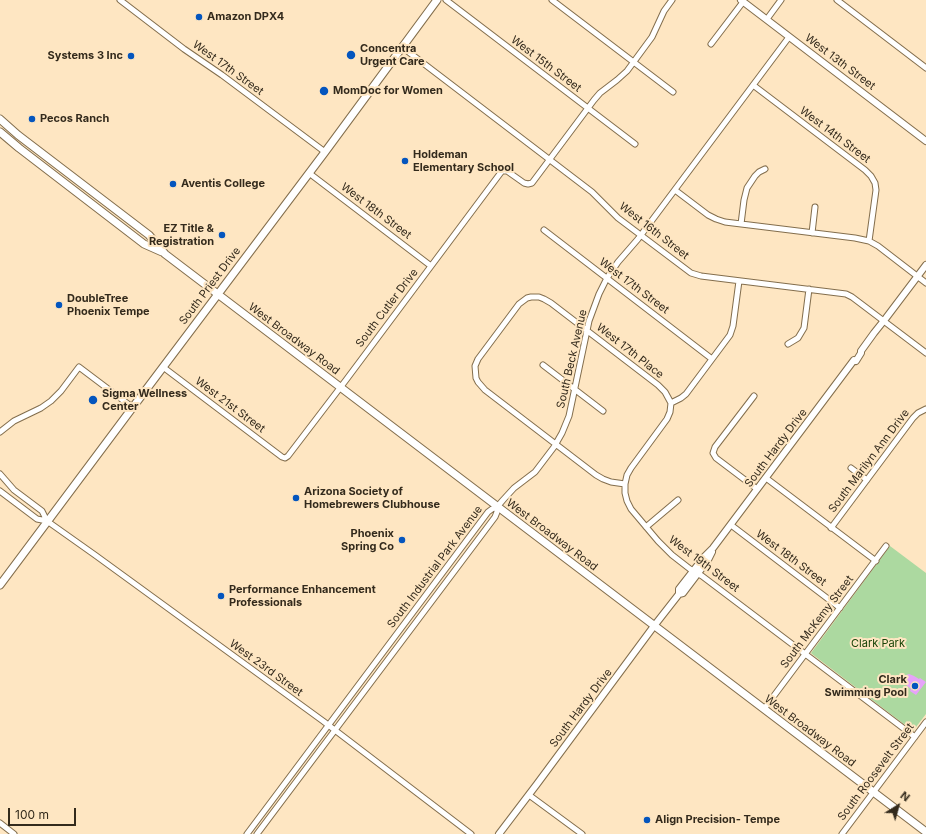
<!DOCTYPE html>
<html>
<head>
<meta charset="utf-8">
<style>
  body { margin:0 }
  #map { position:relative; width:926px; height:834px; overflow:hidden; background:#fee6c2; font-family:Inter,sans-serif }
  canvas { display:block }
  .north { position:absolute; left:878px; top:786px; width:40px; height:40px; -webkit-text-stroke:3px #fee6c2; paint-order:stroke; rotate:37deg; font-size:11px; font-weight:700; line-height:16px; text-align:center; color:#332a1c }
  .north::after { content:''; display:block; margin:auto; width:14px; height:18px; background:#332a1c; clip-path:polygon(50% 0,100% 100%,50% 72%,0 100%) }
  .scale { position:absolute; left:8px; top:808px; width:68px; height:18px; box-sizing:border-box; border:2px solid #332a1c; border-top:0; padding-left:5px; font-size:12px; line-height:14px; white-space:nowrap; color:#332a1c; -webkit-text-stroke:3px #fee6c2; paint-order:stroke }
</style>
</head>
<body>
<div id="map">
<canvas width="926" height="834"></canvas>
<div class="north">N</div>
<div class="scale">100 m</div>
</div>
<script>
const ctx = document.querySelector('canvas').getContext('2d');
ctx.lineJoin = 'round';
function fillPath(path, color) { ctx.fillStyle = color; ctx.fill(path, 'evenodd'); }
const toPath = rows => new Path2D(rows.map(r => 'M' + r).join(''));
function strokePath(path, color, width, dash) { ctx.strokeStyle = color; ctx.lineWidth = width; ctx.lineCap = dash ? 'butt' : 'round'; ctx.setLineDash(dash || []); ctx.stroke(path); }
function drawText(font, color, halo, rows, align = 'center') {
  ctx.font = font + ' Inter,sans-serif'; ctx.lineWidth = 4; ctx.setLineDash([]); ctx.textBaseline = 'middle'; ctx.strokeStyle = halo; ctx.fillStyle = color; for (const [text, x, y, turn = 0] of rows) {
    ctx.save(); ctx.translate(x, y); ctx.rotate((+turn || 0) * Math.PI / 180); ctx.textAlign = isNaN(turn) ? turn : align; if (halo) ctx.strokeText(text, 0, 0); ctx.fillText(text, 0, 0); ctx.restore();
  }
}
const green = toPath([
  [890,546,926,573,926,714,913,731,812,654,811,653]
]);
const water = toPath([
  [909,674,914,676,919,679,920,678,926,682,916,695,910,691,911,689,900,680,904,676]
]);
const minor = toPath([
  [120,0,184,49,222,75,325,152],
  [446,0,635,144],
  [552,0,673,92],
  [837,0,926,68],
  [767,19,781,0],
  [711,44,743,2],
  [402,47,592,192,618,218,691,273,701,276,846,294,852,297,926,353],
  [753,85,865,170,871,176,875,183,876,190,869,241],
  [309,173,431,266],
  [675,190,708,215,716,219,725,222,855,238,869,241,878,246,926,283],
  [741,224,744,200,747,188,755,176,759,172,765,169],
  [544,230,712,359],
  [812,233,815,207],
  [739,281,733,326,730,335,686,394,681,398,671,403,670,412,667,419,631,468,627,475,625,484,625,493,627,501,631,509,658,541,672,555,690,569,702,576,915,737],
  [788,344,798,338,804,328,809,289],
  [543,365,603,411],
  [163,367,282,457,285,458,288,456,346,380,499,175,502,171,507,171,524,183,528,184,532,183,594,100,600,93,617,80,627,71,652,37,664,11,672,0],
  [754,396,715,447,713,453,716,458,757,489],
  [0,432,14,421,41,408,51,401,61,391,79,367,132,407],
  [851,468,867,480],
  [0,474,14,490,42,511,47,521],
  [766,478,876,561],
  [625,484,611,482,603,479,596,475,485,390,478,382,476,378,475,366,478,359,519,304,527,298,531,297,539,297,544,299,551,303,658,385,665,392,671,403],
  [0,491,37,519,47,521,95,555,323,721,471,834],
  [497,507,503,500,514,488,535,472,554,447,562,433,569,416,589,321,599,294,607,278,618,262,638,239,789,37],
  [731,525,840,608],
  [646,527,678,500],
  [831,528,913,418,918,413,926,409],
  [764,709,886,546],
  [529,795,582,834],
  [0,823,14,834],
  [247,834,488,512,492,509,497,507],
  [257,834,495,517,497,512,497,507],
  [842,834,926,722]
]);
const tertiary = toPath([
  [741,0,926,141],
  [679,594,679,589,704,557,713,548,854,360,856,361,861,353,861,351,874,333,886,318,926,265],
  [499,834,537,784,654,626,679,594,683,593,708,560,712,552]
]);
const secondary = toPath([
  [0,119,18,135,149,235,165,254,926,832],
  [0,132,19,148,144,244,162,252],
  [0,585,130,411,325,152,437,0]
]);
const markers = [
  [199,17,4,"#0455be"],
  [351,55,5,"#0455be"],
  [131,56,4,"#0455be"],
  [324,91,5,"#0455be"],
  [32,119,4,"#0455be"],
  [405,161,4,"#0455be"],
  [173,184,4,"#0455be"],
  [222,235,4,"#0455be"],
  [59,305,4,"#0455be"],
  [93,400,5,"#0455be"],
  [296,498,4,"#0455be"],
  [402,540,4,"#0455be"],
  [221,596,4,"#0455be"],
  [915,686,4,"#0455be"],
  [647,820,4,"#0455be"]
];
const poiNames = [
  ["Amazon DPX4",207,17],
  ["Concentra",360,49],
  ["Urgent Care",360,62],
  ["Systems 3 Inc",123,56,"right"],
  ["MomDoc for Women",333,91],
  ["Pecos Ranch",40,119],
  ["Holdeman",413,155],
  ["Elementary School",413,168],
  ["Aventis College",181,184],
  ["EZ Title &",214,229,"right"],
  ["Registration",214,242,"right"],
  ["DoubleTree",67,299],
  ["Phoenix Tempe",67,312],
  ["Sigma Wellness",102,394],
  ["Center",102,407],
  ["Arizona Society of",304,492],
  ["Homebrewers Clubhouse",304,505],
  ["Phoenix",394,534,"right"],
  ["Spring Co",394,547,"right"],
  ["Performance Enhancement",229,590],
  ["Professionals",229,603],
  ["Clark",907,680,"right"],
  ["Swimming Pool",907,693,"right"],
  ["Align Precision- Tempe",655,820]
];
const streetNames = [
  ["West 13th Street",840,62,37],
  ["West 15th Street",546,64,37],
  ["West 17th Street",228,68,36],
  ["West 14th Street",835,135,37],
  ["West 18th Street",376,211,37],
  ["West 16th Street",654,231,38],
  ["South Priest Drive",210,286,-53],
  ["West 17th Street",634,286,37],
  ["South Cutler Drive",387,308,-53],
  ["West Broadway Road",294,339,37],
  ["West 17th Place",630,351,38],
  ["South Beck Avenue",572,359,-77],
  ["West 21st Street",230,405,37],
  ["South Hardy Drive",776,448,-53],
  ["South Marilyn Ann Drive",869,461,-53],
  ["West Broadway Road",552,535,37],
  ["West 18th Street",791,558,37],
  ["West 19th Street",704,564,37],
  ["South Industrial Park Avenue",435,567,-53],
  ["South McKemy Street",817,622,-53],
  ["West 23rd Street",266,668,36],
  ["South Hardy Drive",581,708,-53],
  ["West Broadway Road",810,731,37],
  ["South Roosevelt Street",876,772,-53]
];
const parkNames = [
  ["Clark Park",878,644]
];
fillPath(green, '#acd9a0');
fillPath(water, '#e6a3f9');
strokePath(minor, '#836e4d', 7);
strokePath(tertiary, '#836e4d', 8);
strokePath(secondary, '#836e4d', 9);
strokePath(minor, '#fff', 5);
strokePath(tertiary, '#fff', 6);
strokePath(secondary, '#fff', 7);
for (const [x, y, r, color] of markers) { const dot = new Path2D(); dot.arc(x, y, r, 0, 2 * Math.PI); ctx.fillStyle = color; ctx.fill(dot); strokePath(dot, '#fee6c2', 1.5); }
drawText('bold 11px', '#332a1c', '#fee6c2', poiNames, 'left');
drawText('11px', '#332a1c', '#fee6c2', streetNames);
drawText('11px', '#184407', '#fee6c2', parkNames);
</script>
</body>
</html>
